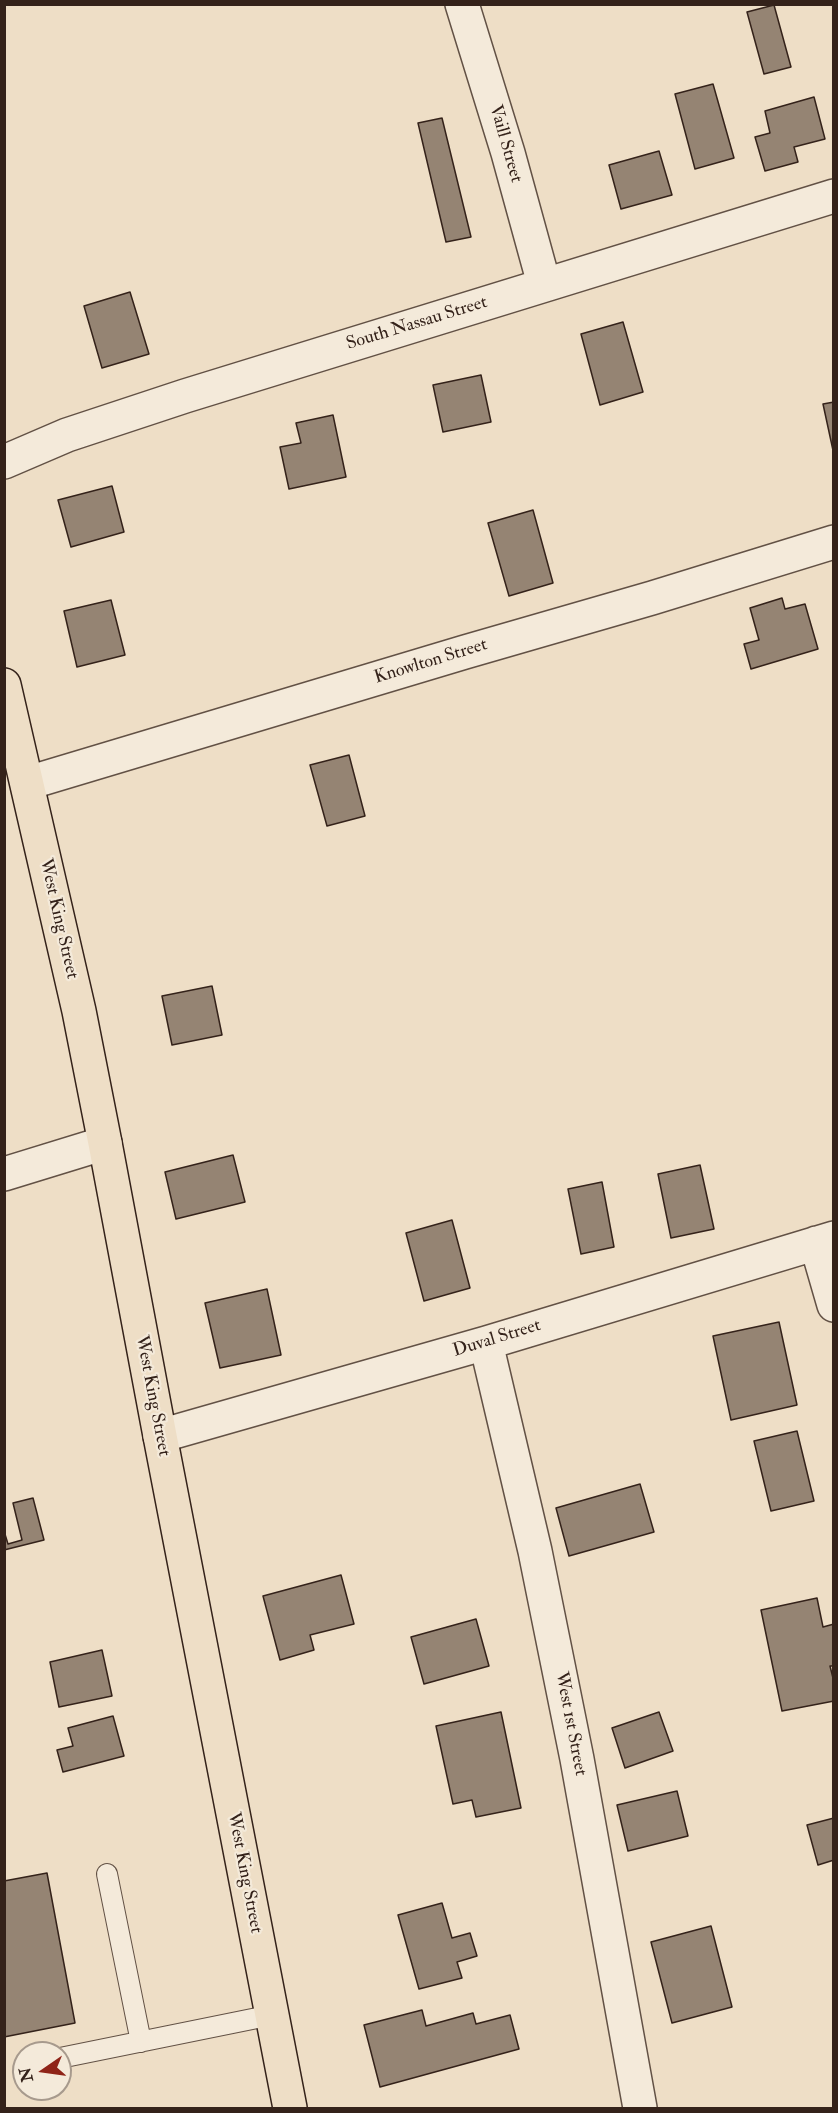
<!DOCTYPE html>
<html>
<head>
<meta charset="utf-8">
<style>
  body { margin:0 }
  #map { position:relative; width:838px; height:2113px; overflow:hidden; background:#eedec6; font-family:"IM FELL Double Pica",serif }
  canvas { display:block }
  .frame { position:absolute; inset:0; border:6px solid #34221a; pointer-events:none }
  .north { position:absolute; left:12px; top:2041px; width:60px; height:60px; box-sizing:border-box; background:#f4eada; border:2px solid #a79a8d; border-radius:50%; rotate:257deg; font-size:16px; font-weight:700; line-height:24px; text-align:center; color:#34221a }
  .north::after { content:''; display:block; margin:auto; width:21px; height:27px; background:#8f2418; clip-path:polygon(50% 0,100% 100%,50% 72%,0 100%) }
</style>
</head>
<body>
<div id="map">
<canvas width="838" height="2113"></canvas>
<div class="frame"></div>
<div class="north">N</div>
</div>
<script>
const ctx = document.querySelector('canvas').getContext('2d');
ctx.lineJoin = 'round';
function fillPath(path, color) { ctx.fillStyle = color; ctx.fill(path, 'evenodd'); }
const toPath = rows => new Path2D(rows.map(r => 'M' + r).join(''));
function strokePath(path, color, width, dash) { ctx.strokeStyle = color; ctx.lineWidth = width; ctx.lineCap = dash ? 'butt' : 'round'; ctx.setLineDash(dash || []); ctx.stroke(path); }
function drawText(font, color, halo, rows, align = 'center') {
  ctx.font = font + ' "IM FELL Double Pica",serif'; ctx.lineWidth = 4.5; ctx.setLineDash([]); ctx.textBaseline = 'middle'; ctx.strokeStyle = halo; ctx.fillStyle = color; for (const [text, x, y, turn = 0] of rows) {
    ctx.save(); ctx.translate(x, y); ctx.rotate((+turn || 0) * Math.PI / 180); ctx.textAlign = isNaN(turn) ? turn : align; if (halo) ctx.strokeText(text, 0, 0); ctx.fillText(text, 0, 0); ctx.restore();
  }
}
const building = toPath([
  [774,5,791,67,764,74,747,12,774,5],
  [713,84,734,158,695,169,675,94,713,84],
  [814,97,825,139,794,147,798,162,765,171,755,137,770,133,765,111,814,97],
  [442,118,471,237,446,242,418,123,442,118],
  [659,151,672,195,621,209,609,165,659,151],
  [130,292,149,354,102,368,84,306,130,292],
  [623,322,643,392,600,405,581,334,623,322],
  [481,375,491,422,443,432,433,385,481,375],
  [834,402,834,455,823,404,834,402],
  [333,415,346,477,289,489,280,447,301,443,296,423,333,415],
  [112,486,124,532,71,547,58,500,112,486],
  [533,510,553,583,509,596,488,523,533,510],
  [782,598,785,609,805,604,818,649,751,669,744,644,759,640,750,608,782,598],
  [111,600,125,655,77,667,64,611,111,600],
  [349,755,365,816,327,826,310,765,349,755],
  [212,986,222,1035,172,1045,162,996,212,986],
  [233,1155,245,1202,176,1219,165,1172,233,1155],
  [700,1165,714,1229,671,1238,658,1174,700,1165],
  [602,1182,614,1247,581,1254,568,1189,602,1182],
  [452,1220,470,1288,424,1301,406,1233,452,1220],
  [267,1289,281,1355,220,1368,205,1303,267,1289],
  [779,1322,797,1405,731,1420,713,1336,779,1322],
  [797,1431,814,1501,771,1511,754,1441,797,1431],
  [640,1484,654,1532,569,1556,556,1508,640,1484],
  [33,1498,44,1540,4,1550,4,1531,8,1544,22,1540,13,1503,33,1498],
  [341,1575,354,1624,310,1635,314,1650,280,1660,263,1596,341,1575],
  [817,1598,823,1627,834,1624,834,1666,830,1666,834,1682,834,1701,782,1711,761,1610,817,1598],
  [476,1619,489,1666,424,1684,411,1637,476,1619],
  [102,1650,112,1696,59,1707,50,1662,102,1650],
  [501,1712,521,1808,476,1817,472,1800,453,1804,436,1726,501,1712],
  [659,1712,673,1751,625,1768,612,1728,659,1712],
  [113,1716,124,1756,63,1772,57,1750,73,1746,68,1728,113,1716],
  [677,1791,688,1836,628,1851,617,1805,677,1791],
  [834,1818,834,1860,818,1865,807,1825,834,1818],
  [47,1873,75,2023,4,2037,4,1881,47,1873],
  [442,1903,452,1938,470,1933,477,1956,457,1962,462,1978,419,1989,398,1915,442,1903],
  [711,1926,732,2007,672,2023,651,1942,711,1926],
  [422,2010,426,2026,473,2013,476,2024,510,2015,519,2049,380,2087,364,2025,422,2010]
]);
const lane = toPath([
  [107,1874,141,2042],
  [60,2058,272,2015]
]);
const street = toPath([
  [462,4,508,153,544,284],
  [4,462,67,435,185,396,834,196],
  [28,783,465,652,652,598,834,542],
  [4,1174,105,1143],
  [816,1243,834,1305],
  [486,1343,535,1551,577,1759,640,2108],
  [160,1436,486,1343,834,1238]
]);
const primary = toPath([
  [4,685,79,1011,105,1143,160,1436,290,2108]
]);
const streetNames = [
  ["Vaill Street",505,144,74],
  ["South Nassau Street",417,324,-17],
  ["Knowlton Street",431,662,-17],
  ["West King Street",58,919,77],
  ["Duval Street",497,1339,-17],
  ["West King Street",152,1396,79],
  ["West 1st Street",570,1724,79],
  ["West King Street",244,1873,79]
];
fillPath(building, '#958473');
strokePath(building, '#34221a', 1.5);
strokePath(lane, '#625145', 22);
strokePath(street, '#625145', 36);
strokePath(primary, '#34221a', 36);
strokePath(lane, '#f4eada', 20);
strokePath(street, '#f4eada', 33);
strokePath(primary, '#eedec6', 33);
drawText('18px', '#34221a', '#f4eada', streetNames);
</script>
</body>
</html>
